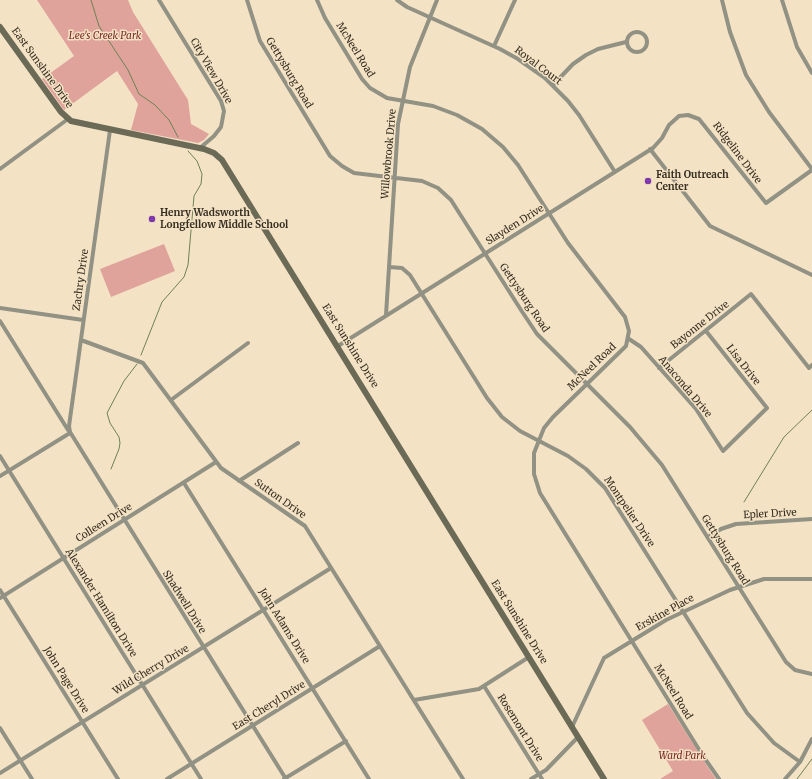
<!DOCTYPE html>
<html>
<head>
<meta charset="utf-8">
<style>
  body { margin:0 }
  canvas { display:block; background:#f4e2c4 }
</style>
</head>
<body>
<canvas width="812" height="779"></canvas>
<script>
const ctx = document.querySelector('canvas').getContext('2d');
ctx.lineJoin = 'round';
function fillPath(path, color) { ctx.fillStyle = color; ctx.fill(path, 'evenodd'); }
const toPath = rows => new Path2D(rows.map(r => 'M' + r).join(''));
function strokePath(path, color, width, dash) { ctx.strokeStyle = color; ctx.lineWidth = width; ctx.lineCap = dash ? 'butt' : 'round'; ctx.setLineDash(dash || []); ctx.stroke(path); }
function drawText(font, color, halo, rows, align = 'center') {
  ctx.font = font + ' Merriweather,serif'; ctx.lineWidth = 3; ctx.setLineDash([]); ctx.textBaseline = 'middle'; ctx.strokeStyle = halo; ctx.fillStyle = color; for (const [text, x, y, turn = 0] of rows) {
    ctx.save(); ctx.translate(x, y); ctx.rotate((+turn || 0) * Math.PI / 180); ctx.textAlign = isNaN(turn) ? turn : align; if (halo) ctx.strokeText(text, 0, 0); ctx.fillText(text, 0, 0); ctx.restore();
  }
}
const green = toPath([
  [37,0,128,0,133,12,188,100,191,124,209,134,204,140,198,143,131,130,138,104,117,71,64,110,42,79,74,56],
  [164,244,175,271,111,297,100,269],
  [668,704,707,766,716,779,660,779,673,771,642,720]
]);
const stream = toPath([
  [91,0,99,26,128,70,139,94,155,105,169,120,178,137],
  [141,355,162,302,184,277,188,265,194,196,201,184,202,174,197,161,188,151],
  [111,469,119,449,120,443,119,437,110,423,107,413,124,381,137,364],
  [744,502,784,437,812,410],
  [797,779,812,759]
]);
const street = toPath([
  [159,0,221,101,224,111,221,127,214,136,200,148],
  [247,0,260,41,330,156,342,166,354,173,422,181,438,188,451,200,521,310,537,334,630,427,662,465,786,662,795,670,812,674],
  [317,0,325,18,362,79,370,88,387,98,433,106,457,115,482,129,503,147,518,165,568,243,625,317,629,331,626,346,553,417,544,428,534,453,534,474,540,493,703,756,719,779],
  [397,0,407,7,500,49,518,59,545,78,568,101,579,115,615,172],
  [722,0,730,32,746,75,769,112,812,169],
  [782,0,797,47,812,73],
  '627 42a10 10 0 1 1 20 0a10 10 0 1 1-20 0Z',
  [494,46,515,0],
  [553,85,573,64,586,55,598,49,626,42],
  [110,130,69,426,70,432,286,779],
  [650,149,710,226,812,275],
  [0,169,68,119],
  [389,267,402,268,410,275,487,398,502,417,520,431,568,456,586,469,605,488,747,713,774,743,800,762],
  [0,308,83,320],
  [386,315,398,124,410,67,437,0],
  [0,321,68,430],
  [629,339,641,347,696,409,723,451,767,408,706,331],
  [81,340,143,363,221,468,305,526,463,779],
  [338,346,653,148,662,138,669,125,679,116,688,115,699,119,766,203,812,170],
  [659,368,751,294,809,368,812,365],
  [171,400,248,343],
  [0,456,201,779],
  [0,476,70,433],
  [239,481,298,443],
  [184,483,369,779],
  [708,537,721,529,736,524,812,519],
  [0,590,118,779],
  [0,598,216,462],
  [484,686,542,779],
  [414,700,479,689,529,657],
  [572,727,604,658,666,620,730,590,764,579,812,579],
  [0,728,32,779],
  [0,773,331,568],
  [167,779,380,646],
  [284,779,346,741],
  [531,779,546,770,578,737],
  [785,779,800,762,812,739]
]);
const secondary = toPath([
  [0,27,61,112,71,121,204,149,214,153,222,160,604,779]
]);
const markers = [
  [648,181,4,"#7e39ad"],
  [152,219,4,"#7e39ad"]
];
const parkNames = [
  ["Lee's Creek Park",105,36],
  ["Ward Park",682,756]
];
const streetNames = [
  ["McNeel Road",355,50,58],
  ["Royal Court",538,66,37],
  ["East Sunshine Drive",42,68,54],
  ["City View Drive",211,71,60],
  ["Gettysburg Road",289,73,59],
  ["Ridgeline Drive",737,153,53],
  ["Willowbrook Drive",389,154,-85],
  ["Slayden Drive",515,225,-32],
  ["Zachry Drive",81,280,-82],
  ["Gettysburg Road",524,298,56],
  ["Bayonne Drive",700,325,-38],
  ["East Sunshine Drive",350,346,58],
  ["Lisa Drive",743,365,52],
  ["McNeel Road",592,367,-44],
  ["Anaconda Drive",685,387,50],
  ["Sutton Drive",280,499,35],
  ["Montpelier Drive",629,512,56],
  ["Epler Drive",770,514,-3],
  ["Colleen Drive",104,523,-32],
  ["Gettysburg Road",725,550,58],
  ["Shadwell Drive",184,602,58],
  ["Alexander Hamilton Drive",101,603,58],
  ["Erskine Place",665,613,-29],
  ["East Sunshine Drive",519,622,58],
  ["John Adams Drive",284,626,58],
  ["Wild Cherry Drive",151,670,-31],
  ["John Page Drive",66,680,58],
  ["McNeel Road",673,692,58],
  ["East Cheryl Drive",269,706,-32],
  ["Rosemont Drive",520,728,58]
];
const poiNames = [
  ["Faith Outreach",656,175],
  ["Center",656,187],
  ["Henry Wadsworth",160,213],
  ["Longfellow Middle School",160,225]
];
fillPath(green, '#dfa39b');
strokePath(stream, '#6c8156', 1);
strokePath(street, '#919184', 4);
strokePath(secondary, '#6a6a56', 6);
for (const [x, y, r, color] of markers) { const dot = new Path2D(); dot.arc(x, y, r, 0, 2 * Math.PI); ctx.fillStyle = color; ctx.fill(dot); strokePath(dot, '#f4e2c4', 1.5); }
drawText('italic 10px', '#7b2721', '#f4e2c4', parkNames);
drawText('10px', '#352e22', '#f4e2c4', streetNames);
drawText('bold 10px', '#352e22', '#f4e2c4', poiNames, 'left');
</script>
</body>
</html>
